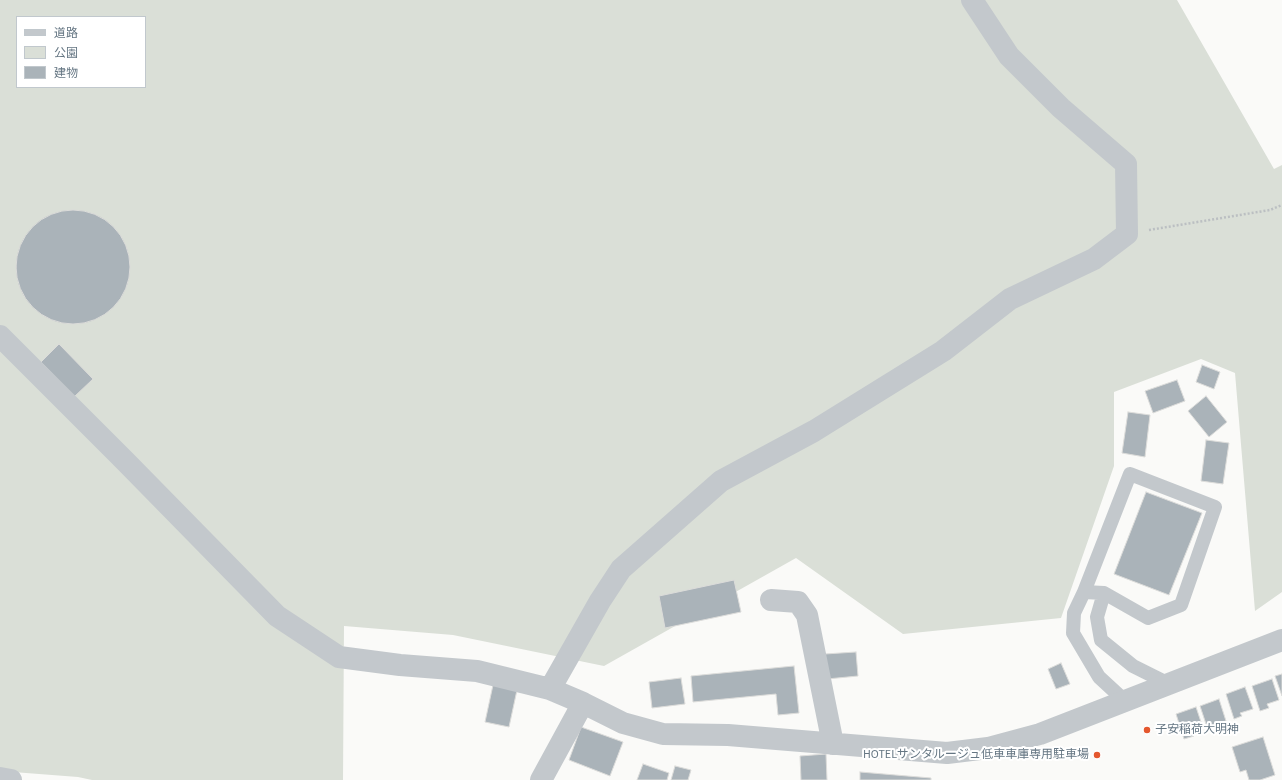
<!DOCTYPE html>
<html>
<head>
<meta charset="utf-8">
<style>
  body { margin:0 }
  #map { position:relative; width:1282px; height:780px; overflow:hidden; background:#fafaf8; font-family:"Source Sans 3","Noto Sans JP",sans-serif }
  canvas { display:block }
  .legend { position:absolute; left:16px; top:16px; width:130px; height:72px; box-sizing:border-box; background:#fff; border:1px solid #c1c8cd; margin:0; padding:5px 7px; list-style:none; font-size:12px; color:#657683 }
  .legend li { display:flex; align-items:center; gap:8px; height:20px }
  .legend b { width:20px; border:1px solid #c1c8cd }
</style>
</head>
<body>
<div id="map">
<canvas width="1282" height="780"></canvas>
<ul class="legend">
<li><b style="height:5px;background:#c3c8cc"></b>道路</li>
<li><b style="height:11px;background:#dadfd7"></b>公園</li>
<li><b style="height:11px;background:#aab3b9"></b>建物</li>
</ul>
</div>
<script>
const ctx = document.querySelector('canvas').getContext('2d');
ctx.lineJoin = 'round';
function fillPath(path, color) { ctx.fillStyle = color; ctx.fill(path, 'evenodd'); }
const toPath = rows => new Path2D(rows.map(r => 'M' + r).join(''));
function strokePath(path, color, width, dash) { ctx.strokeStyle = color; ctx.lineWidth = width; ctx.lineCap = dash ? 'butt' : 'round'; ctx.setLineDash(dash || []); ctx.stroke(path); }
function drawText(font, color, halo, rows, align = 'center') {
  ctx.font = font + ' "Source Sans 3","Noto Sans JP",sans-serif'; ctx.lineWidth = 4; ctx.setLineDash([]); ctx.textBaseline = 'middle'; ctx.strokeStyle = halo; ctx.fillStyle = color; for (const [text, x, y, turn = 0] of rows) {
    ctx.save(); ctx.translate(x, y); ctx.rotate((+turn || 0) * Math.PI / 180); ctx.textAlign = isNaN(turn) ? turn : align; if (halo) ctx.strokeText(text, 0, 0); ctx.fillText(text, 0, 0); ctx.restore();
  }
}
const green = toPath([
  [0,0,1177,0,1274,169,1282,165,1282,592,1255,611,1235,373,1201,359,1114,392,1114,466,1061,618,903,634,796,558,604,666,453,635,344,626,343,780,92,780,78,777,0,771],
  [17,17,145,17,145,87,17,87]
]);
const building = toPath([
  '16 267a57 57 0 1 1 114 0a57 57 0 1 1-114 0Z',
  [59,344,93,379,74,397,41,362,59,344],
  [1202,365,1220,372,1214,389,1196,382,1202,365],
  [1177,380,1185,401,1153,413,1145,391,1177,380],
  [1206,396,1227,422,1209,437,1188,411,1206,396],
  [1128,412,1150,415,1145,457,1122,453,1128,412],
  [1206,440,1229,443,1223,484,1201,481,1206,440],
  [1146,492,1202,513,1169,595,1114,574,1146,492],
  [734,580,741,612,665,628,659,596,734,580],
  [856,652,858,676,827,679,825,654,856,652],
  [1061,663,1070,684,1056,689,1048,669,1061,663],
  [794,666,799,713,778,715,776,694,693,702,691,676,794,666],
  [1282,674,1282,696,1275,676,1282,674],
  [681,678,685,704,652,708,649,682,681,678],
  [1272,679,1279,700,1267,704,1269,708,1260,711,1252,686,1272,679],
  [493,685,517,690,509,727,485,722,493,685],
  [1245,687,1253,709,1240,713,1242,716,1234,719,1226,694,1245,687],
  [1219,699,1226,721,1215,724,1217,727,1208,730,1200,706,1219,699],
  [1196,707,1203,728,1192,731,1194,736,1184,739,1176,714,1196,707],
  [581,727,623,742,610,776,569,760,581,727],
  [1263,737,1275,775,1260,780,1249,780,1246,770,1240,772,1232,747,1263,737],
  [826,754,827,780,801,780,800,756,826,754],
  [643,764,669,773,667,780,637,780,643,764],
  [675,766,691,770,688,780,671,780,675,766],
  [860,772,931,778,931,780,860,780,860,772]
]);
const path = toPath([
  [1149,230,1270,210,1282,205]
]);
const service = toPath([
  [1130,474,1215,507,1181,605,1148,618,1104,593,1084,592,1130,474],
  [1084,592,1074,613,1073,633,1099,677,1125,701],
  [1104,593,1097,617,1101,640,1133,666,1169,684]
]);
const minor = toPath([
  [0,336,125,461,277,616,339,657,400,665,477,671,550,689,583,703,623,723,663,734,728,735,947,753,988,748,1040,734,1282,640],
  [771,600,798,602,807,615,833,744],
  [550,689,600,601,621,569,721,481,814,431,943,351,1010,299,1094,259,1127,234,1126,164,1061,108,1009,56,972,0],
  [0,778,11,780],
  [541,780,583,703]
]);
const markers = [
  [1147,730,4,"#e4572e"],
  [1097,755,4,"#e4572e"]
];
const poiNames = [
  ["子安稲荷大明神",1155,730],
  ["HOTELサンタルージュ低車車庫専用駐車場",1089,755,"right"]
];
fillPath(green, '#dadfd7');
fillPath(building, '#aab3b9');
strokePath(building, '#dcdcda', 1);
strokePath(path, '#bbbfc2', 2.5, [2, 2]);
strokePath(service, '#c3c8cc', 14);
strokePath(minor, '#c3c8cc', 22);
for (const [x, y, r, color] of markers) { const dot = new Path2D(); dot.arc(x, y, r, 0, 2 * Math.PI); ctx.fillStyle = color; ctx.fill(dot); strokePath(dot, '#fff', 1.5); }
drawText('12px', '#657683', '#fff', poiNames, 'left');
</script>
</body>
</html>
